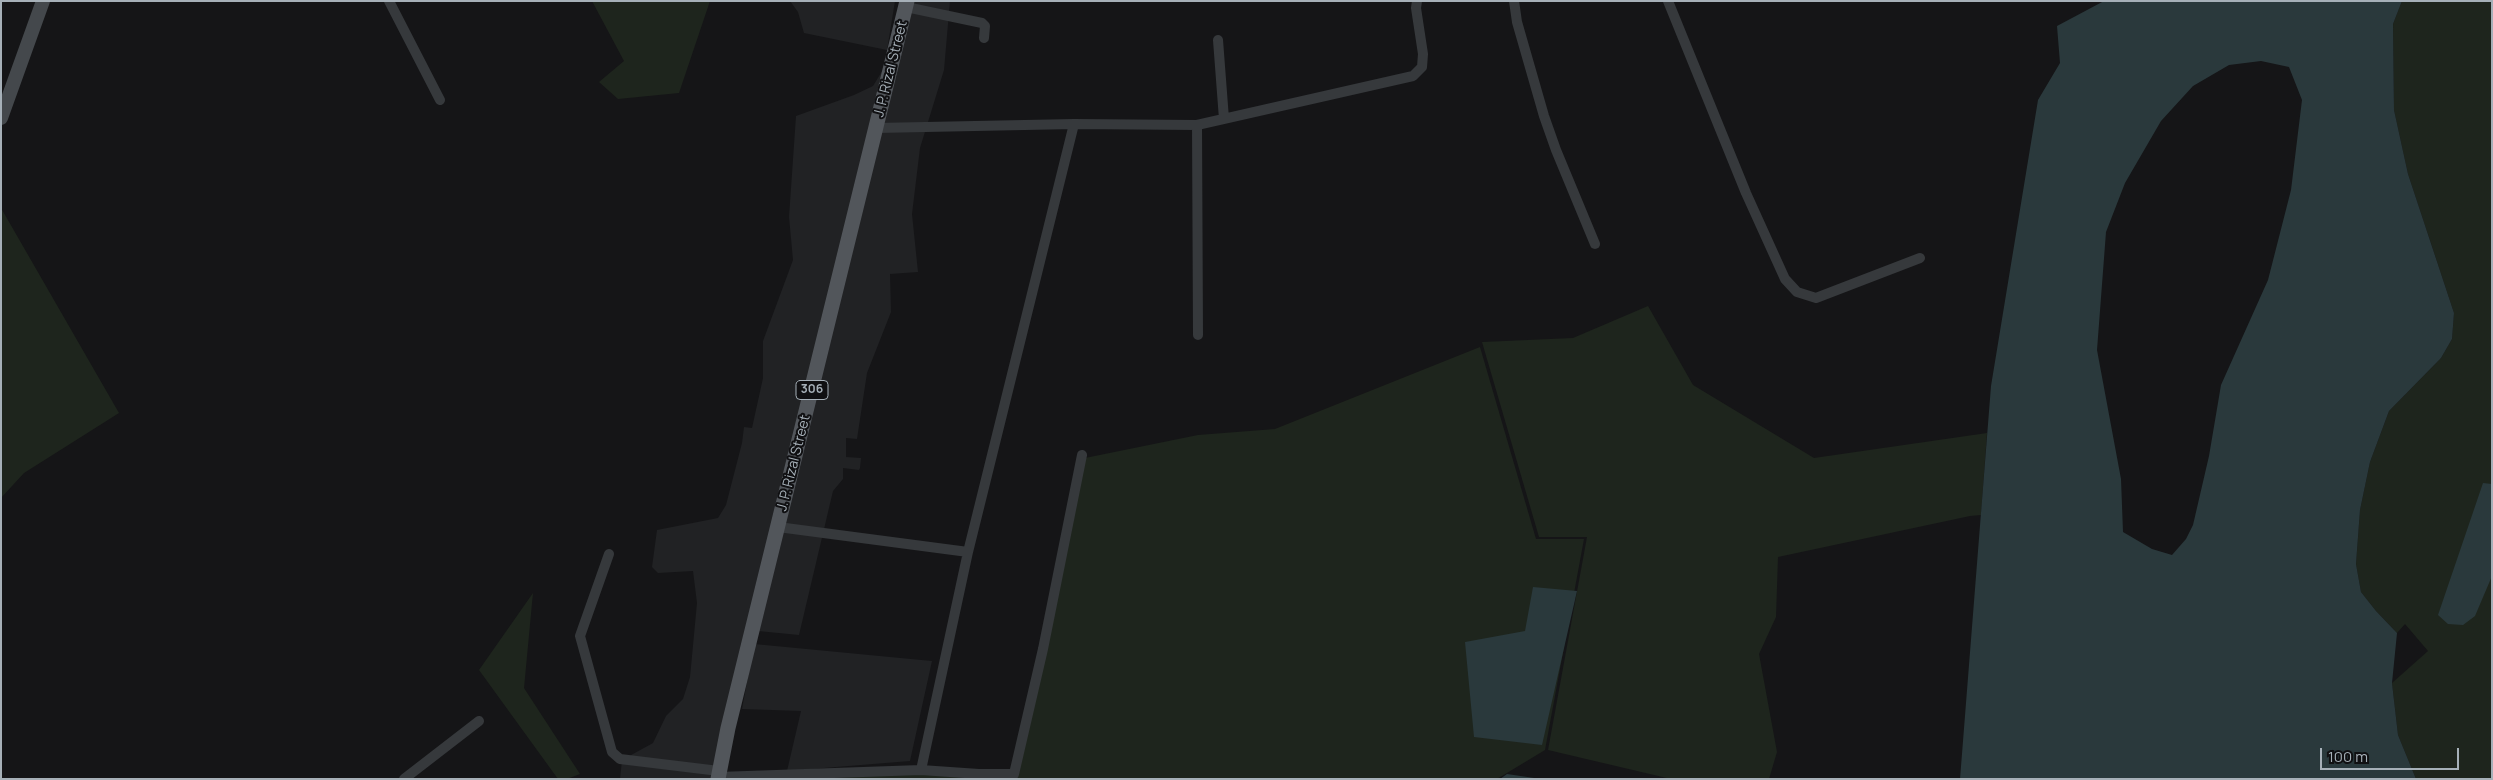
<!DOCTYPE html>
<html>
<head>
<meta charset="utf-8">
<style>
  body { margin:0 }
  #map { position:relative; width:2493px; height:780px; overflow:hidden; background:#151517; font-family:Manrope,sans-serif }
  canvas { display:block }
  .frame { position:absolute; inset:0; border:2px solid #a6b0b8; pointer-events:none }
  .scale { position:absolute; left:2320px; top:748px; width:139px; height:22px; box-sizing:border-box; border:2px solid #a6b0b8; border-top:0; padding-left:6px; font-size:15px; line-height:18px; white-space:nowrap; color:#a6b0b8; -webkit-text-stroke:4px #101012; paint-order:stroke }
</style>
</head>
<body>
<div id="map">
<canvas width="2493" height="780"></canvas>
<div class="frame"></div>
<div class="scale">100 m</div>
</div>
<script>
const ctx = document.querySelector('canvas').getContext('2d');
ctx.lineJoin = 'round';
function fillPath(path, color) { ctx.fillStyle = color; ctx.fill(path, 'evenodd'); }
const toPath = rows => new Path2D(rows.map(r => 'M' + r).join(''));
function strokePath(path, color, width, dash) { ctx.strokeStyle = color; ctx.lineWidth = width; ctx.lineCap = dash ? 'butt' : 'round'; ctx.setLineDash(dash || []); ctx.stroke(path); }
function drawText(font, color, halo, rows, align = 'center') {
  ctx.font = font + ' Manrope,sans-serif'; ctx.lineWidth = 4; ctx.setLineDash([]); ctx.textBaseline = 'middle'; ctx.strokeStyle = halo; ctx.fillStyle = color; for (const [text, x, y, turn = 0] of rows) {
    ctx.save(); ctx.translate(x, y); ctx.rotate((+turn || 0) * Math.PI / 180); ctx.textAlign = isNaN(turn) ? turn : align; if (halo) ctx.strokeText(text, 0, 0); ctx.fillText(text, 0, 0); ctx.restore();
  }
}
const built = toPath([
  [790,1,895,1,887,50,804,33,798,12],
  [908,1,950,1,944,70,920,148,912,214,918,272,890,274,891,312,867,373,857,439,846,438,846,457,861,458,860,468,859,470,843,468,843,479,833,491,799,635,758,631,718,779,620,779,622,760,653,743,666,716,683,699,690,677,697,603,693,571,658,573,652,567,657,530,718,518,726,505,742,443,744,427,752,428,763,378,763,341,793,260,789,217,796,116,854,95,873,86,884,68],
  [754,644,932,661,910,761,787,771,801,711,742,709]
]);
const green = toPath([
  [592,1,710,1,679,93,618,99,599,82,624,61],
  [2402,1,2492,1,2492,779,2416,779,2398,735,2392,683,2428,651,2405,624,2397,633,2376,611,2361,592,2356,564,2360,510,2370,462,2389,411,2441,358,2452,339,2454,313,2408,174,2394,110,2393,24],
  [1,208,119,413,24,473,1,498],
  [1648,306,1693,385,1814,458,1987,433,1981,515,1970,516,1778,557,1776,617,1759,654,1777,752,1769,779,1671,779,1548,750,1587,537,1539,537,1482,342,1573,338],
  [1480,347,1536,539,1584,539,1545,750,1497,779,984,779,1018,774,1085,458,1198,435,1275,429],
  [533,593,524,688,580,774,567,779,558,779,479,670],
  [921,770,979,779,760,779]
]);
const water = toPath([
  [2104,1,2402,1,2393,24,2394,110,2408,174,2454,313,2452,339,2441,358,2389,411,2370,462,2360,510,2356,564,2361,592,2376,611,2397,633,2392,683,2398,735,2416,779,1960,779,1991,386,2038,100,2060,63,2057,26],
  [2261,61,2289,67,2302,100,2291,190,2268,280,2221,385,2209,456,2193,525,2186,539,2172,555,2152,549,2123,532,2121,479,2097,350,2106,232,2125,183,2161,121,2193,86,2229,65],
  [2483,483,2492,484,2492,576,2475,616,2463,625,2448,624,2438,615],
  [1533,587,1577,591,1542,745,1474,737,1465,642,1525,631],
  [1507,774,1541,779,1500,779]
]);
const minor = toPath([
  [389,1,440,100],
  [1514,1,1517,22,1544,116,1556,150,1595,244],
  [1668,1,1746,193,1785,279,1797,292,1816,298,1920,258],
  [906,7,982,23,985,26,984,38],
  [1218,40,1224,119],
  [1074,124,1197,125,1413,76,1422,67,1423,54,1416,8,1417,1],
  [1197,125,1198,335],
  [876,128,1074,124,968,552,921,770],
  [778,527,968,552],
  [609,554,580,636,612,752,620,759,719,771],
  [718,777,921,770,979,774,1014,774,1043,649,1082,455],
  [404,779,479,721]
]);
const secondary = toPath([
  [1,118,43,1]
]);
const primary = toPath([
  [718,779,728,728,907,1]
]);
const shields = [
  [812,390,32]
];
const shieldNames = [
  ["306",812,390]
];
const streetNames = [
  ["J. P. Rizal Street",891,69,-76],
  ["J. P. Rizal Street",794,463,-76]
];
fillPath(built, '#212224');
fillPath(green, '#1e251d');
fillPath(water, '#2a393c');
strokePath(minor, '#36393c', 10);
strokePath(secondary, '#44484c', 14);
strokePath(primary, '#52565b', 15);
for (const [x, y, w] of shields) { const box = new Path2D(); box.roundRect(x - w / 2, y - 9.5, w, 19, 4); ctx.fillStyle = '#101012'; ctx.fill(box); strokePath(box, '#a6b0b8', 1); }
drawText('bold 12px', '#a6b0b8', null, shieldNames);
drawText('14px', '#a6b0b8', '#101012', streetNames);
</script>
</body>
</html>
